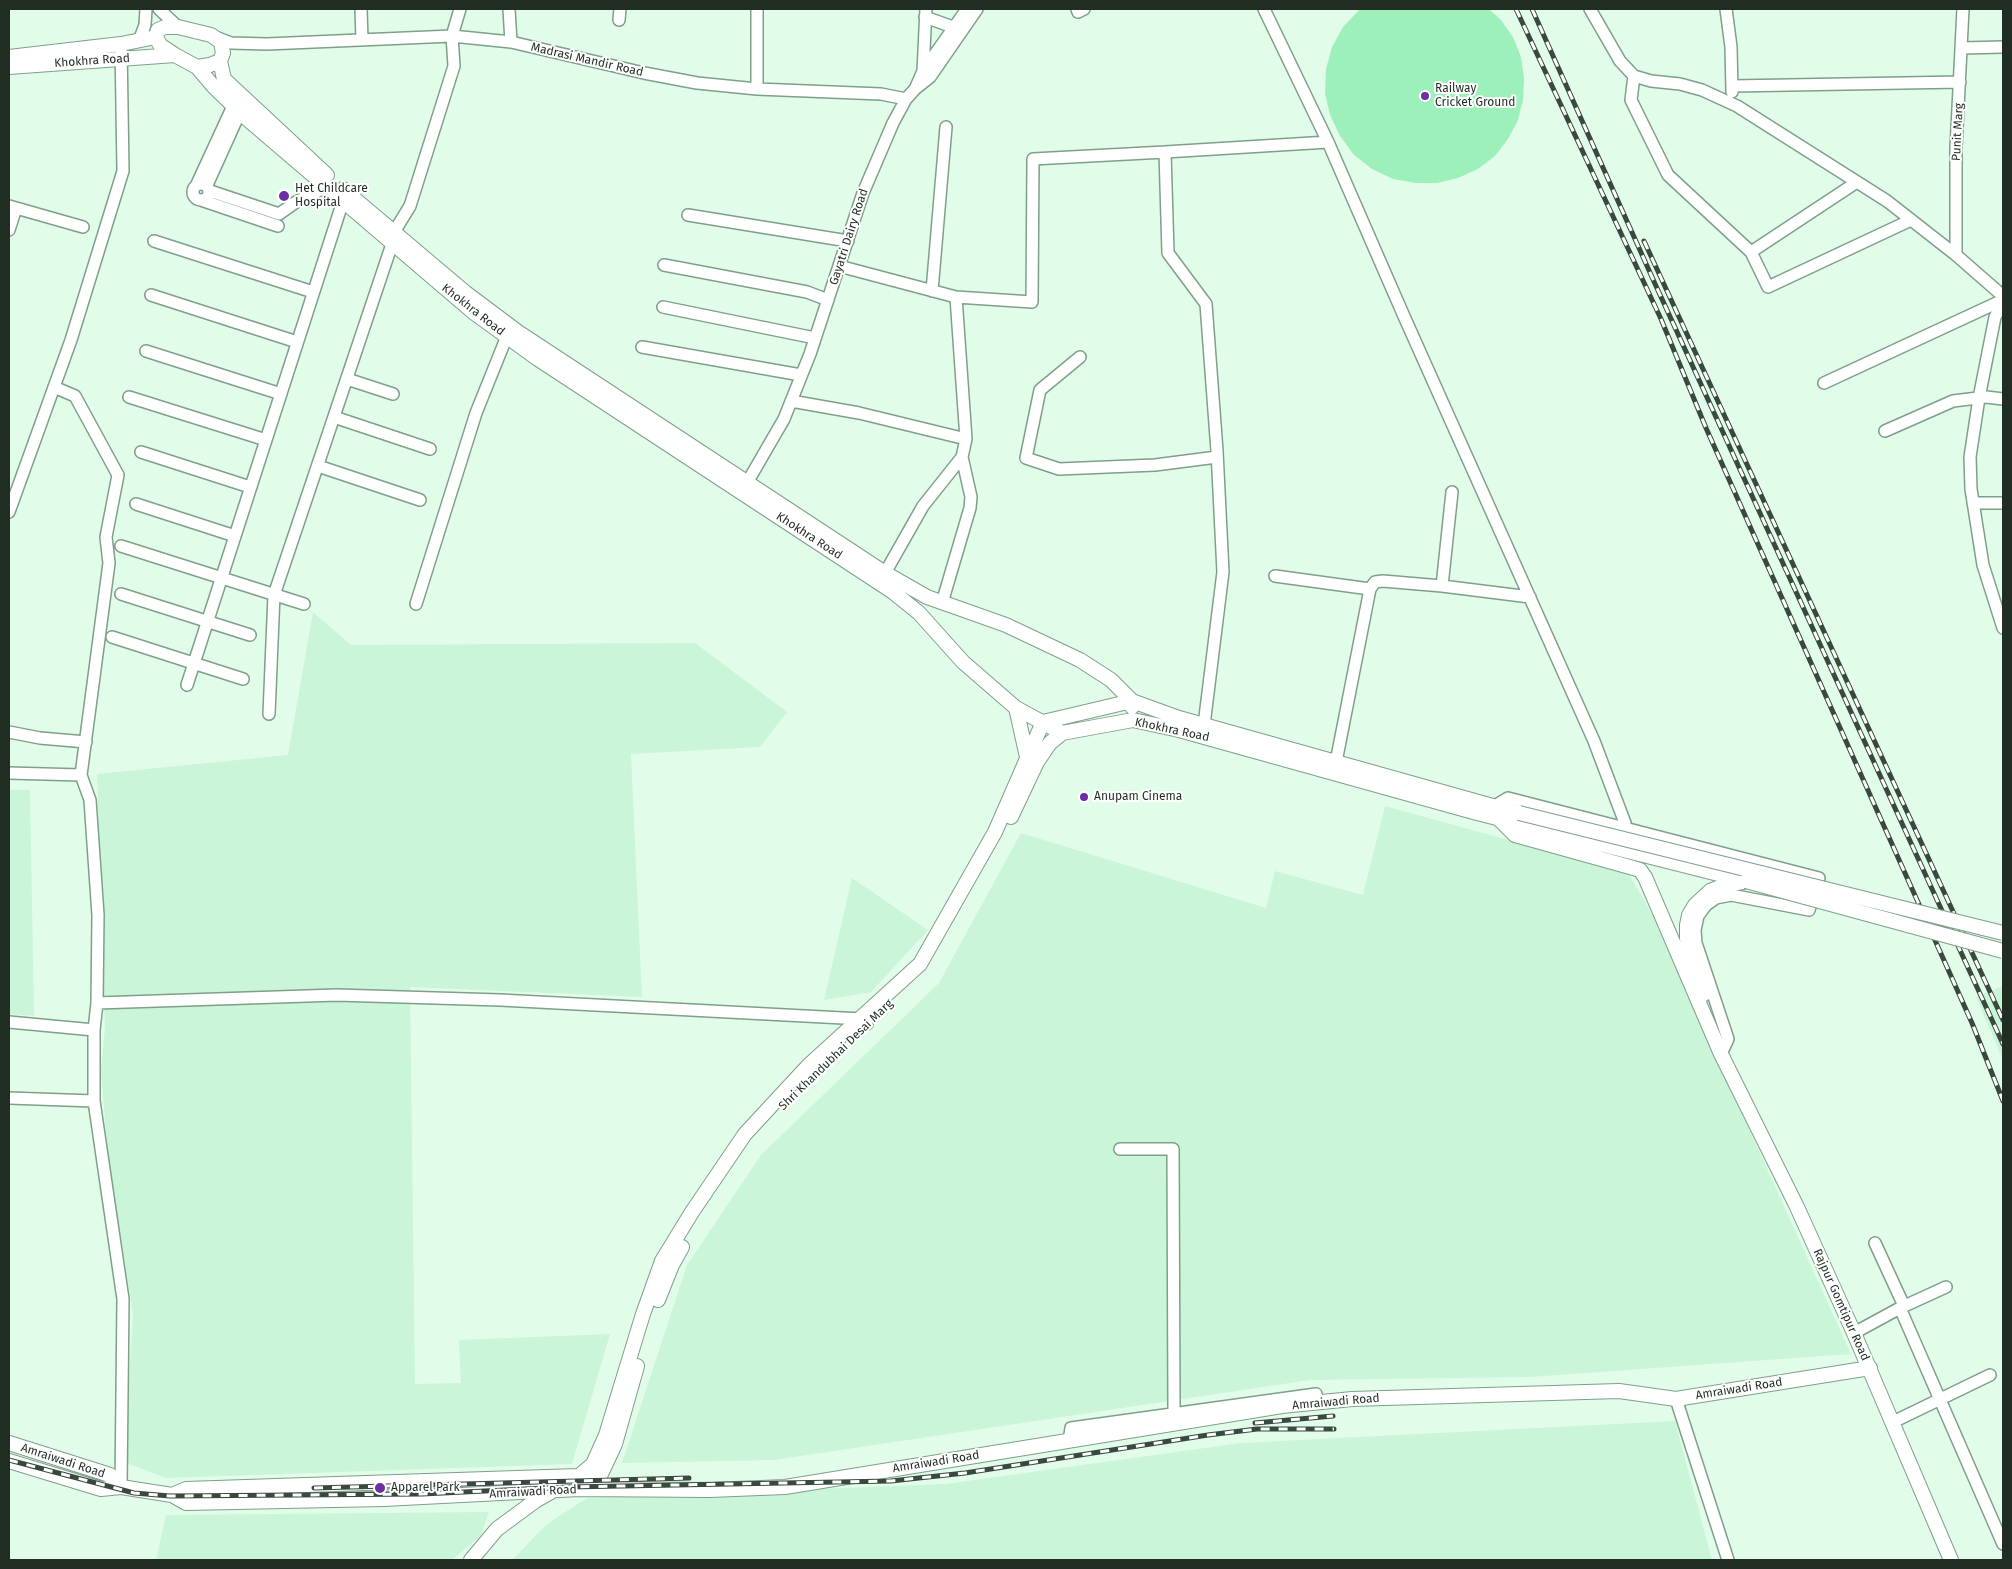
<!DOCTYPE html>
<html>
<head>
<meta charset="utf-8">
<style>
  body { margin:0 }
  #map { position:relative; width:2012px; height:1569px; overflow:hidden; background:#e1fde9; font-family:"Fira Sans",sans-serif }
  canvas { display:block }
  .frame { position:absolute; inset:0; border:10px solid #1f2d23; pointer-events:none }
</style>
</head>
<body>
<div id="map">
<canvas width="2012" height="1569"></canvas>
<div class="frame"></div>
</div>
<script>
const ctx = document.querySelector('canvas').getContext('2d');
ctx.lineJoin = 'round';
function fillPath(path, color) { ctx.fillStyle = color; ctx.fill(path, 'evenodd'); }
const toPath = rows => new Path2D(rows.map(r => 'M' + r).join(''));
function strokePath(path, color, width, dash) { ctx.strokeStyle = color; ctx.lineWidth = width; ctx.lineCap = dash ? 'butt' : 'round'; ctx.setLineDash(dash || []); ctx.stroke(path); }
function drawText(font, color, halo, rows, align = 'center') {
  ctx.font = font + ' "Fira Sans",sans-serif'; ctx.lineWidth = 4; ctx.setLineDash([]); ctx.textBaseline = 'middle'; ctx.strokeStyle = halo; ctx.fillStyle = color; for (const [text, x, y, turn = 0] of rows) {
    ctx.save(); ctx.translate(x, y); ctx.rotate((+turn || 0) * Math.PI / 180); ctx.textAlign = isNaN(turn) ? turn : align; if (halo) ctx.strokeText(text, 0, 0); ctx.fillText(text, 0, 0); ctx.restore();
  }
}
const built = toPath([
  [313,612,351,645,695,643,787,712,760,747,631,754,642,997,410,987,415,1384,461,1383,459,1340,610,1334,572,1464,166,1478,124,1462,133,1314,107,1148,101,1069,105,1028,97,774,288,755],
  [9,790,30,790,34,1016,9,1014],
  [1385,806,1628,873,1650,910,1851,1354,1530,1377,1310,1380,774,1460,622,1463,687,1265,761,1155,939,983,1021,833,1266,908,1275,871,1363,895],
  [852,878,928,930,871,992,824,1000],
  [2003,986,2003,1060,1976,997],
  [1675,1421,1712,1560,512,1560,547,1524,587,1498,946,1484,1241,1443],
  [489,1512,481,1535,452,1560,156,1560,166,1515]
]);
const green = toPath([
  [1360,9,1489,9,1501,20,1513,37,1521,57,1524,78,1523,100,1518,120,1508,139,1495,156,1478,169,1458,178,1437,183,1416,183,1393,179,1372,169,1354,155,1340,136,1330,115,1325,93,1326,69,1332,47,1343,27]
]);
const minor = toPath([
  [159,9,178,27],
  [361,9,362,40],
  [509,9,511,42],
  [1077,9,1078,12,1084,9],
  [1264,9,1328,142],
  [1590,9,1620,61,1634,76,1651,81,1680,84,1702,90,1737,106,1887,201,1956,255,2003,296],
  [1726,9,1731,47,1732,92],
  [925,17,953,27],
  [619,20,620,9],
  [215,37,231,43,267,44,452,36,511,42,644,73,697,83,757,89,881,94,906,99],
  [139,41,145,25,146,9],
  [1962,48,2003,47],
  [923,71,926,9],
  [1634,76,1631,100,1668,175,1751,252],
  [1732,86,1960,82],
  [916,87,923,71,967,9],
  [757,89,757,9],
  [1165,152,1328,142,1403,314,1594,741,1625,823],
  [1857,182,1751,252,1768,287,1911,220],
  '193 192a8 8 0 1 1 16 0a8 8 0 1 1-16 0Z',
  [197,184,233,106],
  [207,185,240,112],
  [210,191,279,214,296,202,326,187],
  [201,200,278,226],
  [9,206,83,227],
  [688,215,848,241],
  [9,230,16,208],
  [394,232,410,206,454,66,452,36,460,9],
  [154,241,313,292],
  [1956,255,1956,148,1963,9],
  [664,265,807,292,828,300],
  [839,266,956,297,1032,302,1033,159,1165,152,1168,253,1206,304,1217,451,1223,572,1204,725],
  [932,291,946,127],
  [151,295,297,342],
  [2003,303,1995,317,1979,398,1970,457,1971,489,1983,565,2003,628],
  [663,307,815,338],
  [642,347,801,375],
  [146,351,281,394],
  [1080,357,1040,390,1026,458,1059,469,1155,465,1217,457],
  [347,379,393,394],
  [1824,383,2003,300],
  [129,397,266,440],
  [791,401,859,413,966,439,956,297],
  [334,417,430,449],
  [1885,431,1953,401,1986,397,2003,399],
  [141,452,250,487],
  [318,466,420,500],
  [744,488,784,419,810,354,863,193,893,123,906,99,915,89,930,77,977,9],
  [1973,503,2003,503],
  [136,504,235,536],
  [9,512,71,340,123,171,121,44],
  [121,546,304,604],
  [885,573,923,506,962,457,966,439],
  [1275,576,1370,589],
  [1442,586,1452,492],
  [121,594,250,635],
  [942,603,970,508,971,497,962,457],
  [416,604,476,413,507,336],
  [112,637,243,679],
  [187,685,343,201],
  [269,714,274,595,392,244],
  [9,732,40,738,86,742],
  [1336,762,1370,589,1375,582,1383,581,1442,586,1530,597],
  [9,773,81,775,109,563,106,537,118,475,75,396,54,387],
  [81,775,90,800,98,915,97,1003,94,1030,94,1101,123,1299,121,1487],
  [1493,807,1508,798,1819,878,1809,910,1731,895,1716,898,1706,905,1698,916,1695,930,1696,943,1728,1039,1721,1054],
  [97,1003,337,995,500,1000,862,1019,867,1024],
  [9,1022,94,1030],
  [9,1098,94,1101],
  [1120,1149,1173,1149,1174,1413],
  [1875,1243,1904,1306],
  [1900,1308,1946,1287],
  [1854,1333,1900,1308,2003,1544],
  [1676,1399,1728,1560],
  [1893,1422,1990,1375],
  [1069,1441,1071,1428,1316,1394,1318,1402]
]);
const major = toPath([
  [165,27,178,27,211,35,221,42,223,53,220,61,210,65,197,67,175,55,160,45,156,37,158,30,165,27],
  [9,57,121,44,156,37],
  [220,61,224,79,327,175],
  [9,67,175,55],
  [197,67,214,87,246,118,473,312,538,359,893,592,919,613,963,662,1016,708,1062,733,1133,720,1179,730,1477,813,1746,881],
  [343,189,466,293,518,332,885,573,927,597,1006,625,1080,660,1111,680,1132,701,1179,718,1514,812],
  [1016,708,1027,757],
  [1011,817,1037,762,1050,743,1062,733],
  [1498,818,1515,835,1630,867,1640,870,1645,877,1721,1054,1797,1207,1854,1333,1951,1560],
  [1704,994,1687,939,1687,925,1689,915,1695,905,1710,891,1725,885,1743,882],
  [658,1300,672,1265,682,1247],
  [9,1443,110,1475,121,1487],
  [9,1461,101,1489,121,1487,172,1495,186,1503,384,1499,579,1489,710,1490,785,1487,1282,1406,1352,1399,1619,1391,1676,1399,1870,1368],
  [579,1489,601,1474,615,1444,637,1366],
  [172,1495,186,1489,577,1476],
  [471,1560,497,1529,535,1501,579,1476,593,1464,606,1435,643,1314,662,1261,692,1212,745,1134,808,1066,920,964,995,832,1043,722,1132,701,1132,707]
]);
const rail = toPath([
  [1516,9,1661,319,1706,428,1972,1023,2003,1101],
  [1532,9,1656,286,2003,1044],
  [1644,241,2003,1020],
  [1255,1423,1333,1416],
  [9,1460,134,1493,170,1496,422,1494,568,1487,891,1481,965,1473,1208,1435,1257,1429,1334,1429],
  [314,1488,689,1478]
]);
const majorBridge = toPath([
  [1519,813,2003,933],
  [1746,881,2003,951]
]);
const markers = [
  [1425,96,5,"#6e2ea3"],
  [284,196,6,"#6e2ea3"],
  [1084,797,5,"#6e2ea3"],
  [380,1488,6,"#6e2ea3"]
];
const streetNames = [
  ["Madrasi Mandir Road",587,60,13],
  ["Khokhra Road",92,61,-4],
  ["Punit Marg",1958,132,-87],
  ["Gayatri Dairy Road",849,237,-72],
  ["Khokhra Road",473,310,38],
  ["Khokhra Road",809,536,33],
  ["Khokhra Road",1172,730,12],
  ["Shri Khandubhai Desai Marg",836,1055,-44],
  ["Rajpur Gomtipur Road",1841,1305,66],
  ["Amraiwadi Road",1739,1389,-9],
  ["Amraiwadi Road",1336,1402,-5],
  ["Amraiwadi Road",63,1461,18],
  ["Amraiwadi Road",936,1462,-9],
  ["Amraiwadi Road",533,1492,-3]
];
const poiNames = [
  ["Railway",1435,89],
  ["Cricket Ground",1435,103],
  ["Het Childcare",295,189],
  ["Hospital",295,203],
  ["Anupam Cinema",1094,797],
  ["Apparel Park",391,1488]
];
fillPath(built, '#caf5d8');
fillPath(green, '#9df0ba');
strokePath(minor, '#7e9f89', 14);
strokePath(major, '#7e9f89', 16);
strokePath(minor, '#fff', 11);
strokePath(major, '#fff', 14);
strokePath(rail, '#39493e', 5);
strokePath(rail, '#fff', 3, [9]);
strokePath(majorBridge, '#7e9f89', 16, []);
strokePath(majorBridge, '#fff', 14);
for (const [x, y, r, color] of markers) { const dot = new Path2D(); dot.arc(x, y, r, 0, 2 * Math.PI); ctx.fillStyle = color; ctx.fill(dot); strokePath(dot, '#fff', 2); }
drawText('12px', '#1f2d23', '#fff', streetNames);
drawText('12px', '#1f2d23', '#fff', poiNames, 'left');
</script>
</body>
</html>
